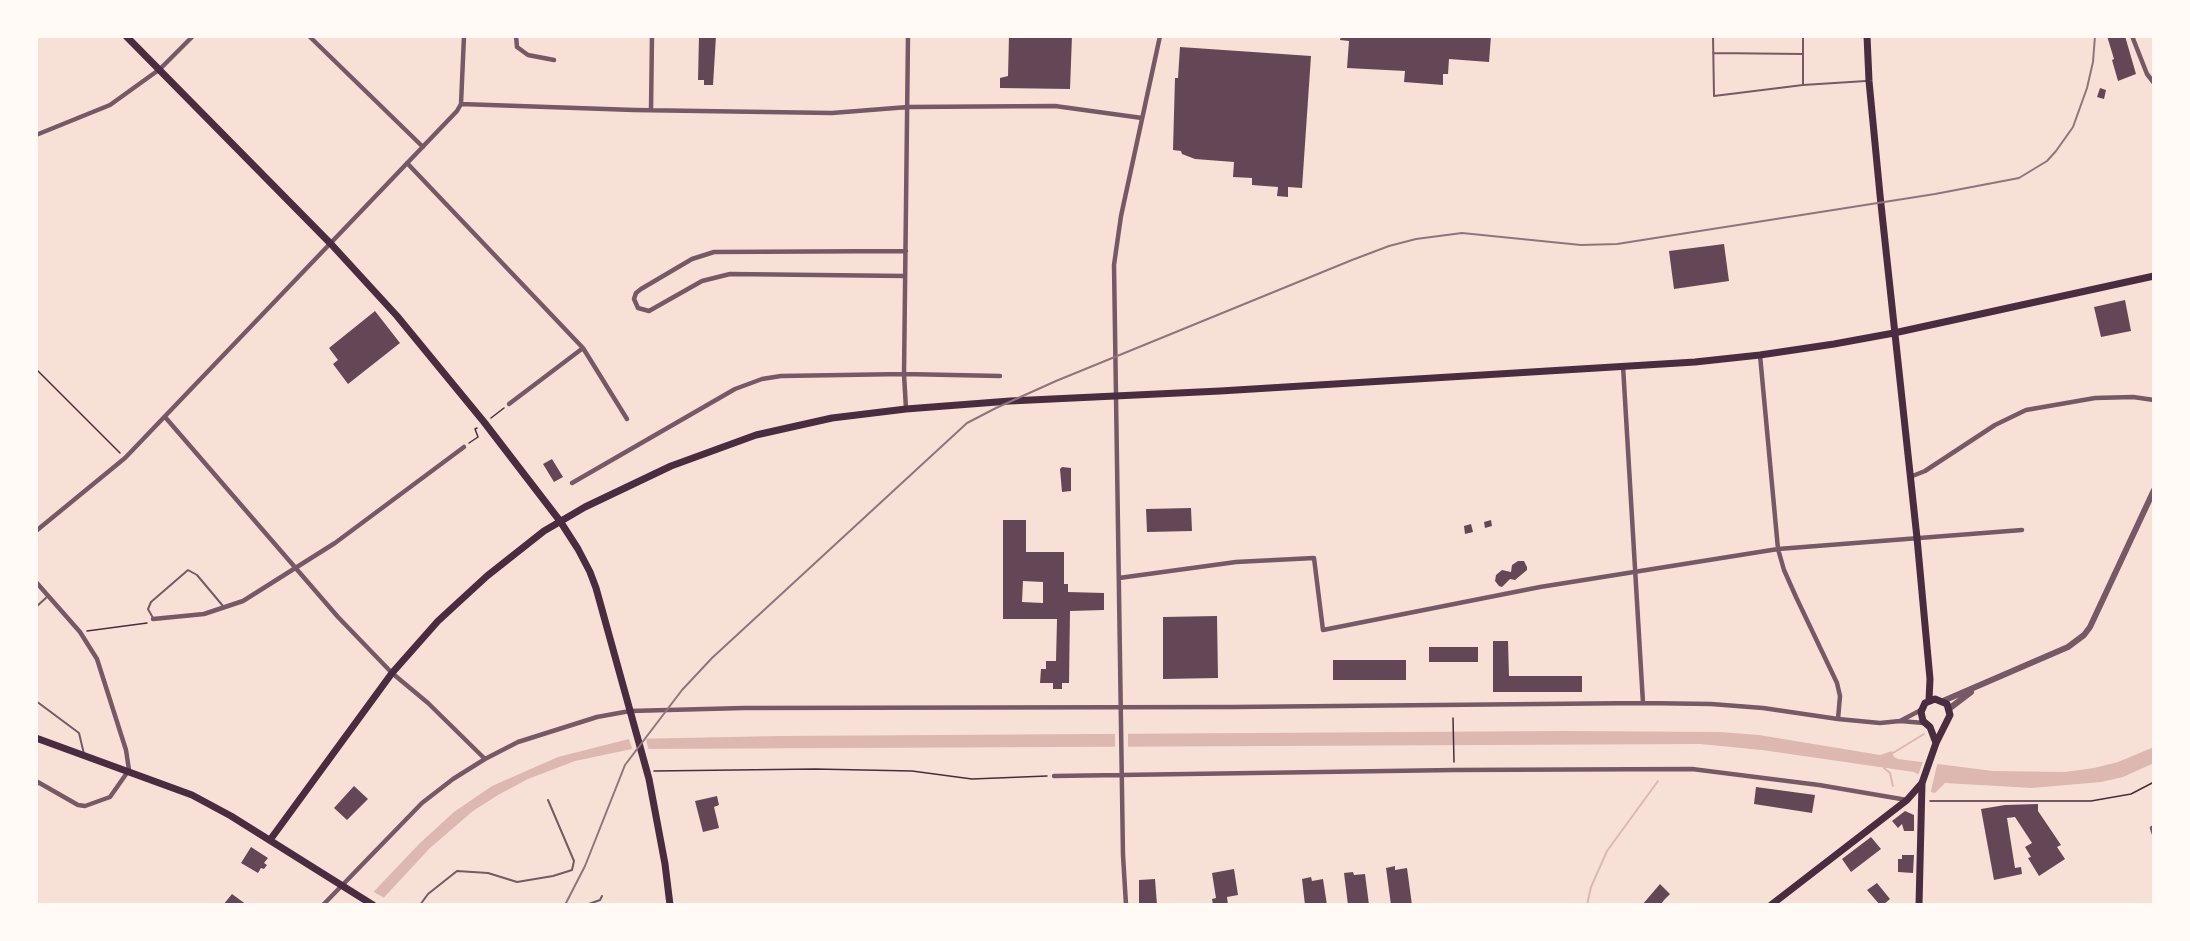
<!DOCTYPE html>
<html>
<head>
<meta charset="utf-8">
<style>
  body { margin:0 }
  #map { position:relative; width:2190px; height:941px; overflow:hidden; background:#f7e1d7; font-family:"Archivo Narrow",sans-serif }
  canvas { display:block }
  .frame { position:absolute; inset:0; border:38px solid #fffaf5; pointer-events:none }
</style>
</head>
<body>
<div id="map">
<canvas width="2190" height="941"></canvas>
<div class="frame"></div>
</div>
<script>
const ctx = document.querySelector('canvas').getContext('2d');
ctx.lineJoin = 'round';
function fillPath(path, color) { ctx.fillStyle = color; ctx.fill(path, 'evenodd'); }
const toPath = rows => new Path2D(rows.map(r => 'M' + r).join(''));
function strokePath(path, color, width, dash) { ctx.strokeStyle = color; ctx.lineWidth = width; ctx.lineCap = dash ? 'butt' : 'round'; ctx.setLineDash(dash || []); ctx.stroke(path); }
const water = toPath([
  [1564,731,1720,732,1759,735,1880,755,1892,751,1894,757,1898,759,1993,771,2065,772,2094,768,2118,762,2154,747,2154,763,2123,777,2101,782,2032,788,1945,783,1935,793,1931,792,1930,781,1914,772,1762,750,1700,744,632,749,575,761,528,779,498,795,473,811,430,848,377,905,361,905,420,843,454,812,492,786,558,757,629,739,781,736]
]);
const pier = toPath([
  [1115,731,1128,731,1128,749,1115,750],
  [650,735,646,740,649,751,630,752,632,748,628,736],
  [1924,759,1938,761,1930,795,1927,783,1917,778],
  [372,891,386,899,381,905,358,905]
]);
const stream = toPath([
  [1893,753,1924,734],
  [1884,768,1890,773,1893,786],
  [1587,905,1591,887,1607,851,1658,781]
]);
const building = toPath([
  [699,36,716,36,713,85,704,85,704,80,698,80],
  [1009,36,1072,36,1070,89,1000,88,1000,78,1008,76],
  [1341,36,1491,36,1489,62,1449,59,1448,74,1443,74,1443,85,1404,82,1405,71,1347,68,1349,41,1340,40],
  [2107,36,2125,36,2136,74,2118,81,2112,60,2114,59],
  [1180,47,1311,56,1302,188,1288,187,1288,197,1277,196,1278,187,1252,185,1252,178,1233,177,1234,162,1195,159,1182,154,1181,151,1173,150,1175,78,1178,78],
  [2100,88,2106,90,2104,99,2097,97],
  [1724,244,1729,281,1674,289,1669,251],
  [2125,300,2131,331,2101,337,2094,307],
  [375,311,400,343,348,384,333,364,338,360,329,348],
  [552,459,563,477,554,482,543,464],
  [1062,467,1071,468,1071,491,1062,492,1060,469],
  [1191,508,1192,531,1147,532,1146,509],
  [1003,520,1026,520,1026,552,1064,552,1064,584,1068,584,1068,592,1104,593,1104,610,1070,611,1069,683,1062,683,1062,689,1053,689,1053,683,1040,683,1041,669,1046,669,1046,661,1056,661,1057,619,1003,619],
  [1023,581,1043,582,1043,603,1022,602],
  [1491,520,1492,526,1485,528,1484,522],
  [1471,524,1473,532,1465,534,1464,526],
  [1518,561,1524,561,1527,567,1527,570,1515,580,1510,579,1502,587,1499,586,1495,581,1496,575,1502,570,1511,572,1512,565],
  [1217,616,1218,678,1163,679,1163,617],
  [1493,641,1508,641,1509,676,1582,676,1582,692,1493,692],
  [1429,647,1478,647,1478,662,1429,662],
  [1333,660,1406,660,1406,680,1333,680],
  [354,786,368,799,347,820,334,808],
  [1756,787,1815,795,1812,813,1754,804],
  [717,796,719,805,714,807,719,828,703,832,695,801],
  [2038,804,2038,811,2061,845,2057,847,2065,859,2039,876,2028,858,2031,857,2025,847,2032,843,2015,817,2007,818,2015,868,2021,867,2022,874,1994,880,1981,809,2005,805],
  [1905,811,1914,815,1914,831,1904,831,1902,824,1898,828,1892,821],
  [1871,837,1881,849,1851,872,1842,859],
  [251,847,268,858,264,863,267,865,264,869,261,868,258,873,241,863],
  [1902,855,1914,855,1913,873,1898,872,1898,859,1902,859],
  [1395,866,1395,870,1407,868,1412,905,1391,905,1386,868],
  [1234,869,1238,895,1227,897,1228,905,1213,905,1212,899,1216,898,1212,873],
  [1353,872,1354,875,1365,874,1369,905,1348,905,1344,873],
  [1311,877,1312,881,1323,879,1327,905,1305,905,1302,879],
  [1155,879,1157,905,1139,905,1139,880],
  [1877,883,1890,899,1883,905,1880,905,1867,890],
  [1660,884,1670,894,1665,899,1660,905,1642,905],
  [232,894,247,905,223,905]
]);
const path = toPath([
  [36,369,120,453],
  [491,418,504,408],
  [469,443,478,437,475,429,477,428],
  [87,631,147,623],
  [1453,718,1454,762],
  [654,771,815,769,912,771,972,779,1047,776],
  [1930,801,2091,801,2131,794,2154,782]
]);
const service = toPath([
  [1713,36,1714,96,1803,85,1866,81],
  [1803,36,1803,85],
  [1713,53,1803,54],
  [36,607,48,596],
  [153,618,148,609,151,602,188,570,197,575,223,606],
  [36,701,79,733,84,754],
  [420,905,428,894,457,871,488,873,517,882,553,876,572,870,574,861,548,800],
  [586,905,600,900,602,896]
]);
const minor = toPath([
  [309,36,423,147],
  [516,36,517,47,528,55,554,60],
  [2132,36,2147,74,2154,83],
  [461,104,634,110,832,113,908,107,1055,106,1142,118],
  [651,110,652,36],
  [36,135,110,105,160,69,193,36],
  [407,163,583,348,627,419],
  [905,276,730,274,702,281,649,311,638,308,634,299,636,293,641,289,692,259,714,252,906,251],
  [1760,355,1778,549,1784,570,1796,597,1837,683,1840,696,1838,719],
  [1623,366,1643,703],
  [509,404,583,348],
  [906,409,904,374,908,36],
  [165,417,338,617,392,673,428,703,485,759],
  [1910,477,1925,471,1995,425,2026,410,2095,398,2133,397,2154,400],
  [572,483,735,389,762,379,781,376,904,374,1000,376],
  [36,531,125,458,457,111,461,104,464,36],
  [1119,578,1236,562,1314,558,1323,630,1540,587,1778,549,2022,530],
  [36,582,80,632,97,659,126,750,129,770,110,797,85,806,78,805,36,781],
  [153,619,204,614,243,601,335,543,464,447],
  [1902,720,1921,710],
  [1054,776,1454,770,1692,769,1819,785,1907,800],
  [2154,827,2152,828,2154,834],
  [323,905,422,803,453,779,485,759,518,742,597,717,630,711,744,708,1234,707,1643,703,1711,704,1763,708,1838,719,1880,723,1900,721,1924,723],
  [1126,905,1123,855,1114,265,1121,216,1160,36]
]);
const tertiary = toPath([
  [1943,701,2068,647,2084,635,2090,627,2154,490],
  [1950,708,1971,692]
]);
const secondary = toPath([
  [126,36,331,244,397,316,484,422,560,521,578,549,590,572,596,588,649,779,665,864,670,905],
  [1867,36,1869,81,1880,195,1917,538,1930,679,1929,700],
  [36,738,192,795,231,816,373,905],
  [270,840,392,673,438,621,487,576,544,531,585,507,671,466,756,435,832,418,906,409,1010,401,1220,391,1695,362,1760,355,1834,344,1894,333,2154,276],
  [1771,905,1907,800,1922,783],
  [1919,905,1922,783,1936,743,1950,715,1947,704,1935,699,1925,703,1921,712,1923,721,1930,727,1936,743]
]);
const rail = toPath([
  [565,905,585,866,625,765,682,690,712,658,967,423,996,408,1056,381,1352,260,1389,246,1416,239,1462,233,1581,245,1617,244,1935,194,2019,178,2047,161,2056,151,2073,127,2087,88,2093,62,2095,36]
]);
fillPath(water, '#dcb8b0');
fillPath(pier, '#f7e1d7');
strokePath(stream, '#dcb8b0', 2);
fillPath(building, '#644757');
strokePath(path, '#4a2c40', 1.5);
strokePath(service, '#755966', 2);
strokePath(minor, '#755966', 4.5);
strokePath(tertiary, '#755966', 6);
strokePath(secondary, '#4a2c40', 7);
strokePath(rail, '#8f747c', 2);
</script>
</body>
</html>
